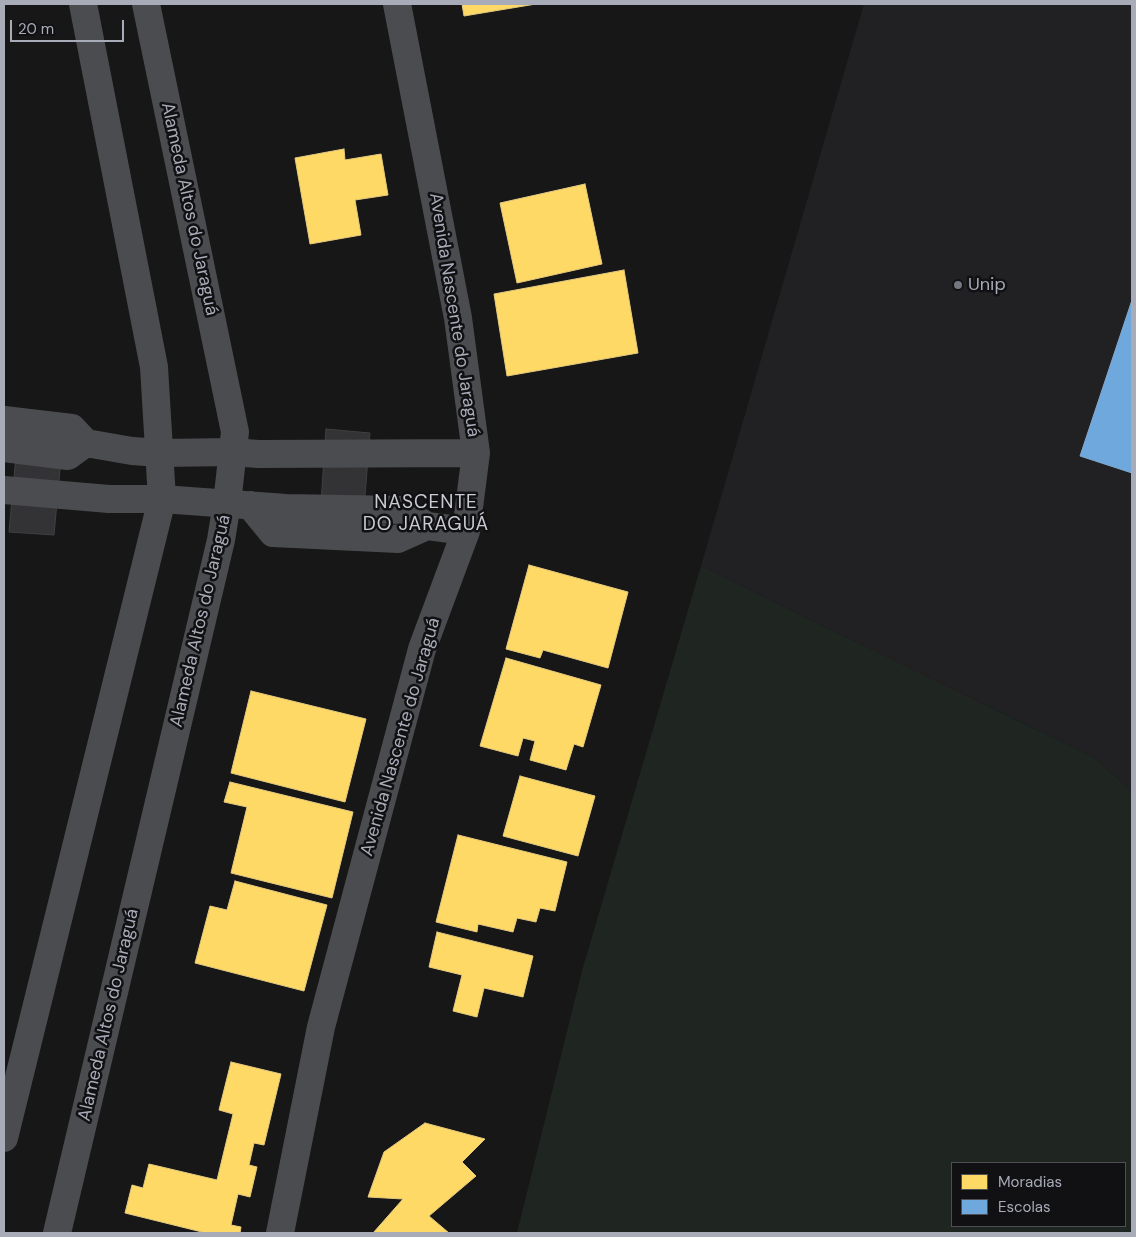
<!DOCTYPE html>
<html>
<head>
<meta charset="utf-8">
<style>
  body { margin:0 }
  #map { position:relative; width:1136px; height:1237px; overflow:hidden; background:#171717; font-family:"DM Sans",sans-serif }
  canvas { display:block }
  .frame { position:absolute; inset:0; border:5px solid #a8abb8; pointer-events:none }
  .legend { position:absolute; left:951px; top:1162px; width:175px; height:65px; box-sizing:border-box; background:#111113; border:1px solid #4d4f55; margin:0; padding:6px 9px; list-style:none; font-size:15px; color:#a8abb8 }
  .legend li { display:flex; align-items:center; gap:10px; height:25px }
  .legend b { width:25px; border:1px solid #4d4f55 }
  .scale { position:absolute; left:10px; top:20px; width:114px; height:22px; box-sizing:border-box; border:2px solid #a8abb8; border-top:0; padding-left:6px; font-size:15px; line-height:18px; white-space:nowrap; color:#a8abb8; -webkit-text-stroke:4px #111113; paint-order:stroke }
</style>
</head>
<body>
<div id="map">
<canvas width="1136" height="1237"></canvas>
<div class="frame"></div>
<ul class="legend">
<li><b style="height:14px;background:#ffd966"></b>Moradias</li>
<li><b style="height:14px;background:#6fa8dc"></b>Escolas</li>
</ul>
<div class="scale">20 m</div>
</div>
<script>
const ctx = document.querySelector('canvas').getContext('2d');
ctx.lineJoin = 'round';
function fillPath(path, color) { ctx.fillStyle = color; ctx.fill(path, 'evenodd'); }
const toPath = rows => new Path2D(rows.map(r => 'M' + r).join(''));
function strokePath(path, color, width, dash) { ctx.strokeStyle = color; ctx.lineWidth = width; ctx.lineCap = dash ? 'butt' : 'round'; ctx.setLineDash(dash || []); ctx.stroke(path); }
function drawText(font, color, halo, rows, align = 'center') {
  ctx.font = font + ' "DM Sans",sans-serif'; ctx.lineWidth = 5; ctx.setLineDash([]); ctx.textBaseline = 'middle'; ctx.strokeStyle = halo; ctx.fillStyle = color; for (const [text, x, y, turn = 0] of rows) {
    ctx.save(); ctx.translate(x, y); ctx.rotate((+turn || 0) * Math.PI / 180); ctx.textAlign = isNaN(turn) ? turn : align; if (halo) ctx.strokeText(text, 0, 0); ctx.fillText(text, 0, 0); ctx.restore();
  }
}
const built = toPath([
  [864,4,1132,4,1132,792,1129,788,1094,758,701,566]
]);
const green = toPath([
  [701,566,1094,758,1129,788,1132,792,1132,1233,517,1233,582,971],
  [952,1163,1125,1163,1125,1226,952,1226]
]);
const homes = toPath([
  [462,4,536,4,464,16,462,4],
  [344,149,345,160,381,154,388,195,355,200,361,235,310,244,295,158,344,149],
  [585,184,602,264,517,283,500,203,585,184],
  [624,270,638,353,507,376,494,294,624,270],
  [529,565,628,592,608,668,543,650,540,658,506,649,529,565],
  [506,658,601,685,583,747,574,744,566,770,530,760,535,741,523,738,518,756,480,746,506,658],
  [251,691,366,719,345,802,231,773,251,691],
  [520,776,595,796,578,856,503,836,520,776],
  [230,782,353,812,332,898,231,873,247,807,224,802,230,782],
  [458,835,567,862,555,911,540,908,536,922,517,918,513,932,478,924,477,932,436,922,458,835],
  [235,881,327,905,304,991,195,963,210,906,227,910,235,881],
  [437,932,533,956,523,997,484,988,477,1017,453,1011,462,975,429,967,437,932],
  [231,1062,281,1074,264,1145,254,1143,249,1165,257,1167,250,1197,238,1194,231,1225,241,1227,240,1233,206,1233,125,1213,132,1185,143,1188,149,1164,217,1180,233,1114,219,1110,231,1062],
  [425,1123,485,1139,462,1162,476,1176,429,1216,449,1233,373,1233,403,1199,368,1197,384,1152,425,1123]
]);
const schools = toPath([
  [1132,300,1132,473,1080,456,1132,300]
]);
const building = toPath([
  [20,412,65,415,54,535,9,532,20,412],
  [326,429,370,433,363,521,320,518,326,429]
]);
const minor = toPath([
  [4,420,72,428,86,443,132,451,160,453,233,452,258,454,476,453],
  [4,448,68,456,86,443],
  [4,490,109,499,162,499,286,508,402,510,427,526,466,531],
  [250,505,273,533,398,539,427,526],
  [280,1233,321,1027,422,649,466,531,476,453,458,318,397,4]
]);
const tertiary = toPath([
  [4,1138,162,499,154,367,83,4],
  [57,1233,221,540,227,503,235,432,146,4]
]);
const markers = [
  [958,285,5,"#757780"]
];
const streetNames = [
  ["Alameda Altos do Jaraguá",189,209,78],
  ["Avenida Nascente do Jaraguá",454,315,81],
  ["Alameda Altos do Jaraguá",201,621,-77],
  ["Avenida Nascente do Jaraguá",401,737,-74],
  ["Alameda Altos do Jaraguá",109,1015,-77]
];
const poiNames = [
  ["Unip",968,285]
];
const neighbourhoodNames = [
  ["NASCENTE",426,503],
  ["DO JARAGUÁ",426,525]
];
fillPath(built, '#212123');
fillPath(green, '#1f2621');
fillPath(homes, '#ffd966');
strokePath(homes, '#e5cb7f', 1);
fillPath(schools, '#6fa8dc');
strokePath(schools, '#80a9d1', 1);
fillPath(building, '#333335');
strokePath(building, '#404043', 1);
strokePath(minor, '#4b4c50', 28);
strokePath(tertiary, '#4b4c50', 28);
for (const [x, y, r, color] of markers) { const dot = new Path2D(); dot.arc(x, y, r, 0, 2 * Math.PI); ctx.fillStyle = color; ctx.fill(dot); strokePath(dot, '#111113', 2); }
drawText('18px', '#a8abb8', '#111113', streetNames);
drawText('18px', '#a8abb8', '#111113', poiNames, 'left');
ctx.letterSpacing = '1px';
drawText('19px', '#c9cad4', '#111113', neighbourhoodNames);
ctx.letterSpacing = '0px';
</script>
</body>
</html>
